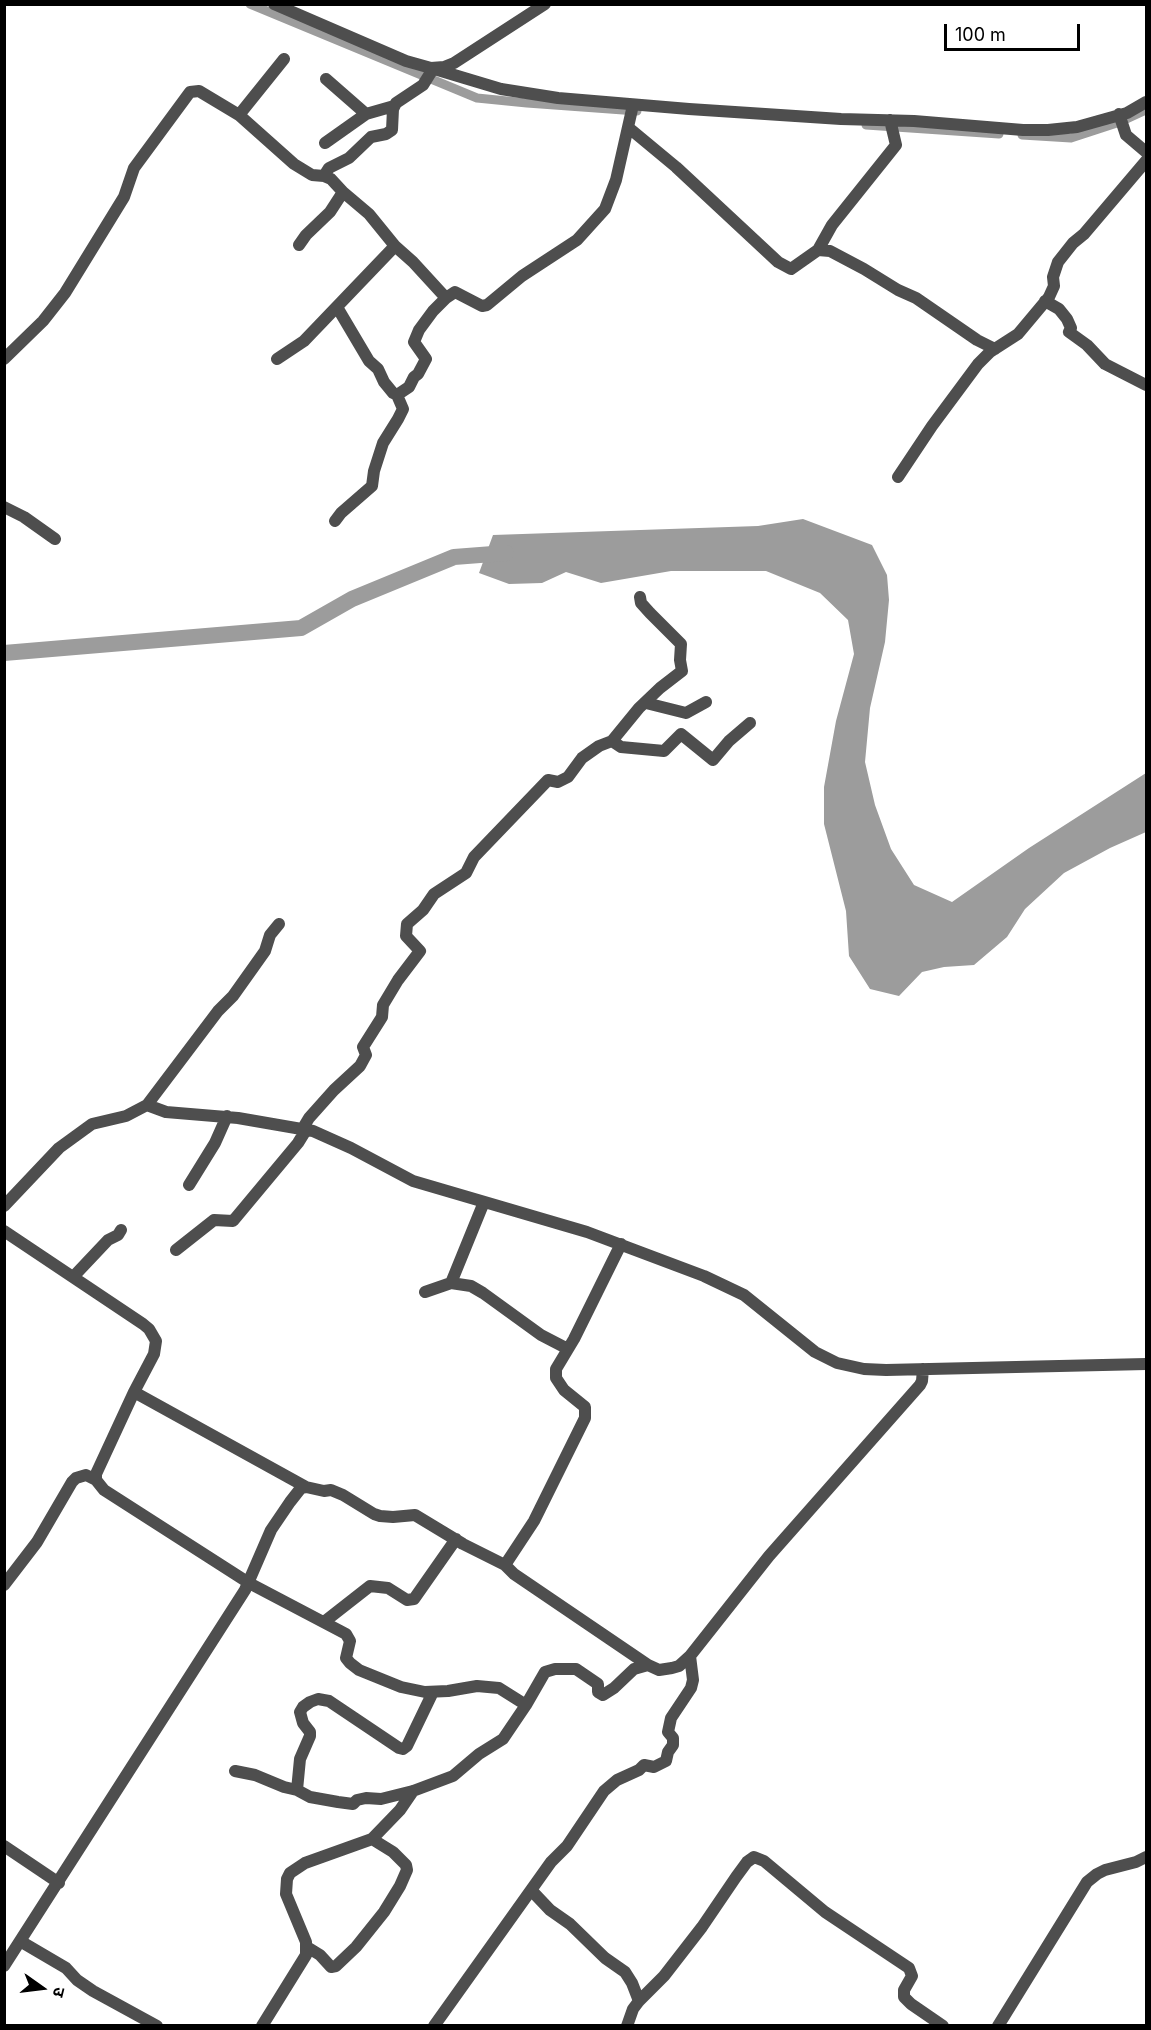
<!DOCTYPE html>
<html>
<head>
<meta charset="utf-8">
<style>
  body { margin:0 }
  #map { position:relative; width:1151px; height:2030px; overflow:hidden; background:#fff; font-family:Inter,"Noto Sans Devanagari",sans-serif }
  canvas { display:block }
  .frame { position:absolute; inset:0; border:6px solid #000; pointer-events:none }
  .north { position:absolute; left:12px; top:1958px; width:60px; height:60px; -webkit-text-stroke:4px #fff; paint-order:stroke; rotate:104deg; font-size:16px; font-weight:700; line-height:24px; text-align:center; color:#000 }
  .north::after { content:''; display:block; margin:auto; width:21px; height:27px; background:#000; clip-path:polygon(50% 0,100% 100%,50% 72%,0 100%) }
  .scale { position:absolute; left:944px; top:24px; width:136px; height:27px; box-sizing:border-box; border:3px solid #000; border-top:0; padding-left:8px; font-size:18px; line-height:21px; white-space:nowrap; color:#000; -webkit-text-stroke:4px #fff; paint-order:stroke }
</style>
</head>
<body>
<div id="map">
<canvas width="1151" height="2030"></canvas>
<div class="frame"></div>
<div class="north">उ</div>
<div class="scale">100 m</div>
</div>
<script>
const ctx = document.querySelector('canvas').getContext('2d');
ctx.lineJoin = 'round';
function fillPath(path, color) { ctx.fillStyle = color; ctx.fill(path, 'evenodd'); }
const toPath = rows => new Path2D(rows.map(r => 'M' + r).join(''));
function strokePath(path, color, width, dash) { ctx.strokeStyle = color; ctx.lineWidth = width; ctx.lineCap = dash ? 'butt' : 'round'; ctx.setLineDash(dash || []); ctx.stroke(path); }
const water = toPath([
  [803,519,872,545,887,575,889,600,885,642,870,708,865,762,875,805,891,849,914,885,952,902,1029,848,1146,773,1146,832,1110,848,1064,873,1025,909,1007,937,974,965,944,967,922,972,899,996,870,989,849,956,846,911,824,824,824,787,836,721,854,654,848,620,820,593,766,571,671,571,601,583,566,572,542,583,509,584,479,573,493,535,758,526]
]);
const canal = toPath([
  [250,4,477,98,527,103,637,111],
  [866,125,999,134],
  [1022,135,1071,138,1120,122,1146,110]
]);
const river = toPath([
  [4,653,301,628,352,599,454,557,506,553]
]);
const minor = toPath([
  [274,4,406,61,431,68,444,67,454,63,545,4],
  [431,68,501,89,558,98,689,109,841,119,914,121,1023,130,1048,130,1077,127,1127,113,1146,102],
  [433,69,423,85,396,103,393,109,392,130,386,134,371,137,349,158,329,168,324,176,331,179,343,192,369,214,395,246,413,262,446,298,455,292,482,306,487,305,522,276,577,240,605,209,616,180,633,105],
  [326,79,366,114],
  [1119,114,1126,135,1146,152],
  [239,115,284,59],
  [629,128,676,167,778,262,791,269,818,250,832,225,896,145,890,120],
  [325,143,366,114,394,106],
  [299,245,306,235,330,212,343,192],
  [818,250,830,251,864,269,898,290,916,298,977,340,995,349],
  [1045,301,1059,309,1067,319,1071,328,1069,332,1087,345,1105,364,1146,385],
  [4,359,43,321,65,293,124,197,134,168,190,92,199,91,239,115,294,164,312,175,324,176],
  [277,359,304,341,395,246],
  [397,395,409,387,414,377,418,374,426,359,414,342,419,330,433,311,446,298],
  [898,477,932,426,978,364,990,352,1018,334,1049,297,1054,286,1053,277,1058,262,1073,243,1084,234,1146,161],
  [4,507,24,517,55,539],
  [335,521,341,513,372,486,374,471,383,443,398,419,403,409,397,395,393,393,384,382,378,369,369,361,337,307],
  [646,703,686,713,706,702],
  [612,741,621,747,664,751,681,734,713,760,729,741,750,723],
  [147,1105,218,1011,233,996,265,951,270,935,279,924],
  [303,1128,309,1118,334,1090,360,1066,366,1055,363,1047,382,1017,383,1005,398,980,420,951,406,936,407,924,423,910,434,894,466,873,474,857,548,780,558,782,568,777,582,758,599,746,612,741,639,708,660,688,682,671,680,660,681,644,650,613,641,603,640,597],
  [189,1185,215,1143,227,1116],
  [4,1206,59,1148,92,1124,126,1116,147,1105,166,1112,238,1118,313,1131,351,1148,413,1181,587,1232,704,1276,744,1295,815,1352,837,1363,864,1369,886,1370,1146,1364],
  [4,1231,143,1324,149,1329,156,1341,154,1354,134,1392,96,1474,96,1480,104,1490,249,1583,346,1634,350,1641,346,1658,350,1663,359,1670,401,1687,425,1692,448,1691,477,1686,499,1688,526,1705],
  [176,1250,214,1220,233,1221,298,1143,306,1130],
  [74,1276,108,1240,118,1235,121,1230],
  [451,1283,484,1202],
  [425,1292,451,1283,471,1286,483,1293,541,1335,568,1349],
  [134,1392,306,1487],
  [505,1565,534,1521,585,1418,585,1407,564,1390,556,1378,556,1369,574,1339,621,1244],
  [4,1585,37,1542,72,1482,76,1478,86,1475,96,1480],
  [324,1622,370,1586,388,1588,407,1600,414,1599,456,1539],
  [235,1771,255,1775,284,1787,297,1790,310,1797,338,1802,353,1804,357,1800,366,1798,381,1799,413,1791,453,1776,479,1754,503,1739,526,1705,545,1672,555,1669,576,1669,598,1684,598,1692,603,1695,614,1688,634,1669,648,1665],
  [297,1790,300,1759,310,1736,310,1732,303,1723,300,1712,303,1707,310,1702,318,1699,329,1701,399,1748,403,1749,407,1746,433,1692],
  [4,1846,59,1883],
  [531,1890,550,1910,570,1924,605,1958,625,1972,632,1983,639,2001],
  [20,1941,66,1968,77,1980,93,1991,157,2026],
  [307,1947,320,1955,331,1967,336,1966,356,1947,384,1912,400,1886,407,1870,406,1865,393,1852,372,1839],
  [4,1966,245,1590,271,1530,290,1502,301,1488,306,1487,324,1491,331,1490,343,1495,374,1514,380,1516,393,1517,415,1515,463,1544,505,1565,514,1574,648,1665,659,1670,672,1668,679,1666,690,1656,769,1556,920,1385,922,1381,923,1369],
  [262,2026,306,1955,306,1942,286,1894,287,1879,290,1873,305,1863,372,1839,400,1810,413,1791],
  [434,2026,551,1862,567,1846,604,1791,617,1780,639,1770,644,1765,654,1767,666,1761,668,1752,673,1745,673,1738,668,1732,671,1718,691,1688,693,1680,690,1656],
  [627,2026,633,2009,639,2001,664,1976,702,1927,736,1877,747,1862,754,1857,764,1861,825,1912,909,1968,912,1976,904,1990,904,1997,911,2004,943,2026],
  [998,2026,1087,1882,1097,1874,1105,1870,1136,1862,1146,1857]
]);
fillPath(water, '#9c9c9c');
strokePath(canal, '#9c9c9c', 9);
strokePath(river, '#9c9c9c', 16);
strokePath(minor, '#4e4e4e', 12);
</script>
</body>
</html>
